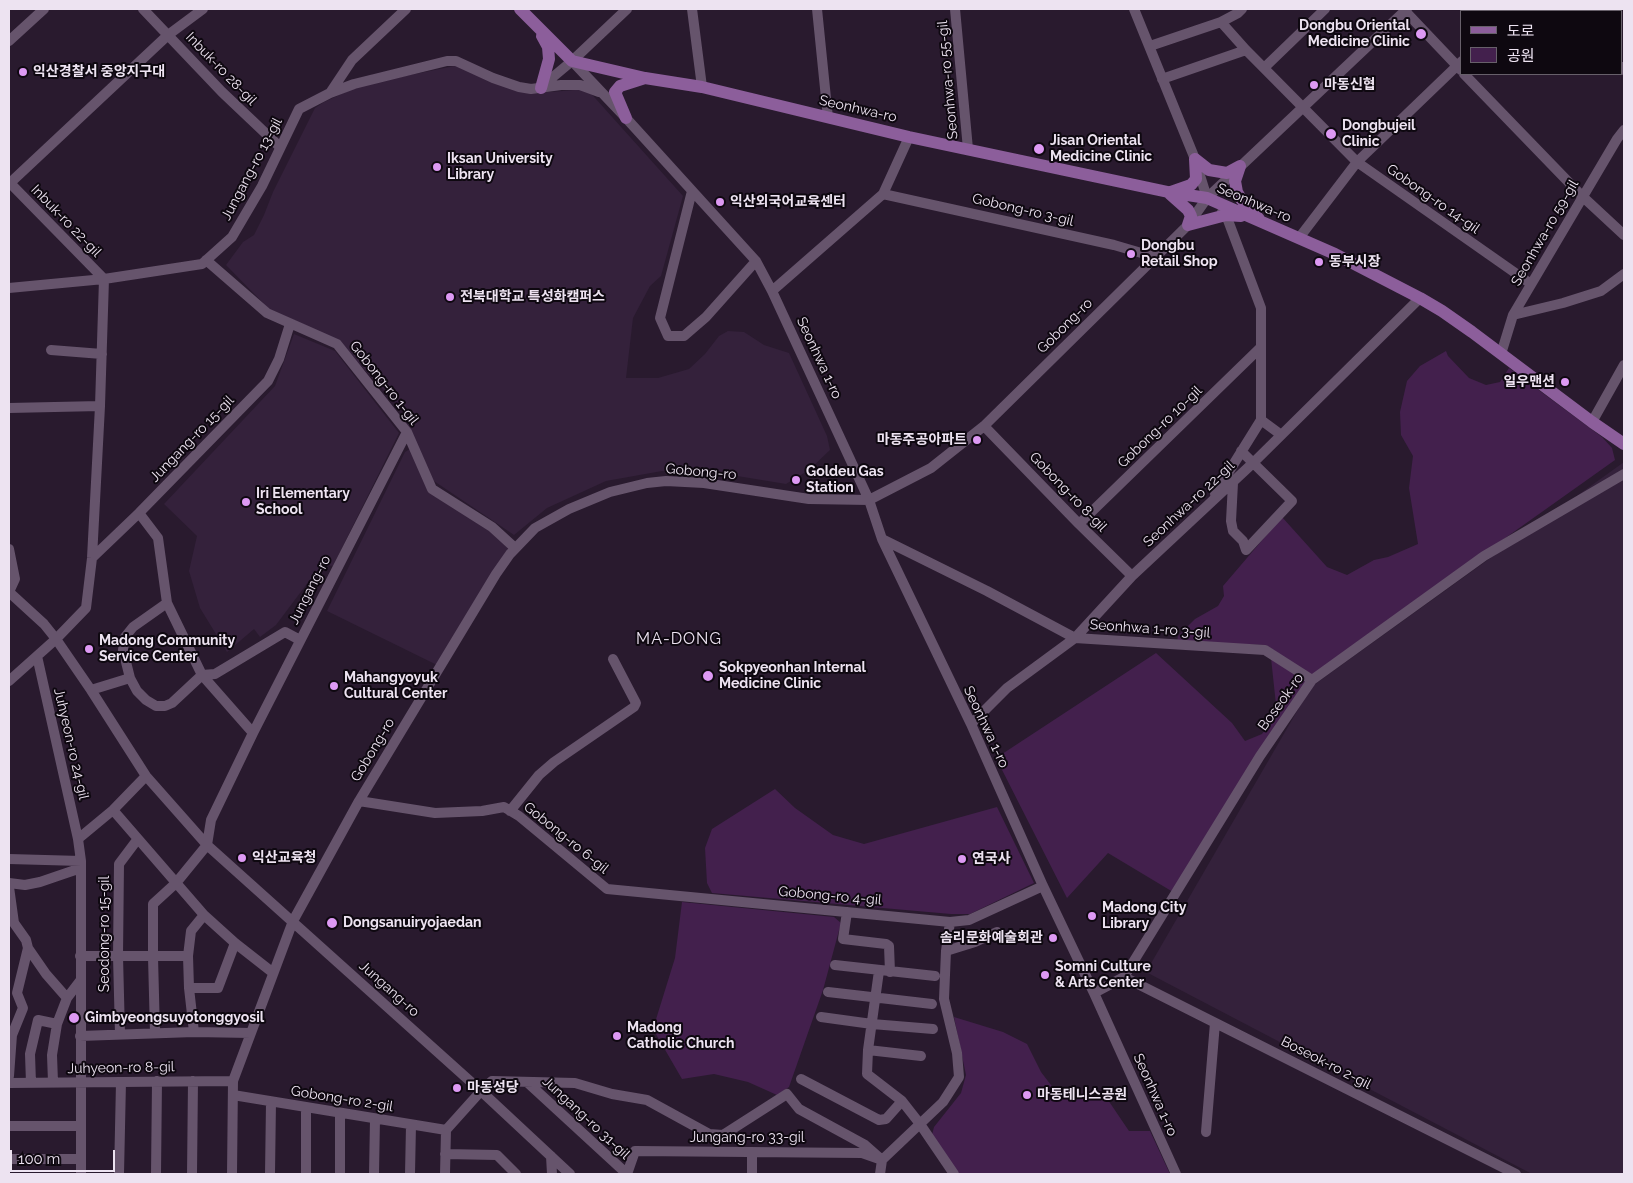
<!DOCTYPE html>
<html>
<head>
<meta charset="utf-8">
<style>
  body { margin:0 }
  #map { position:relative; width:1633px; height:1183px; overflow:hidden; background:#291a2e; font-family:Raleway,"Noto Sans KR",sans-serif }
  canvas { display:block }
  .frame { position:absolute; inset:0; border:10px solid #ede3f1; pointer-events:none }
  .legend { position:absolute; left:1460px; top:10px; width:162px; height:65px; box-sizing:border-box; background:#0e0810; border:1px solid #67606a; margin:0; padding:6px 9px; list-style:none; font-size:15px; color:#ede3f1 }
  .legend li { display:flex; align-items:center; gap:10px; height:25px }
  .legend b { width:25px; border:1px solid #67606a }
  .scale { position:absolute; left:10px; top:1150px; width:105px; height:22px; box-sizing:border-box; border:2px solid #ede3f1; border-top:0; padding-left:6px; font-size:15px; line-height:18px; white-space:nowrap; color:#ede3f1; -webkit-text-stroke:4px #0e0810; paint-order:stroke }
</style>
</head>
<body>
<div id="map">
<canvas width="1633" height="1183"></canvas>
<div class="frame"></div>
<ul class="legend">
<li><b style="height:6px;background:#8c5e9b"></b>도로</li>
<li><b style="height:14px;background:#43204d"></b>공원</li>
</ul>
<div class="scale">100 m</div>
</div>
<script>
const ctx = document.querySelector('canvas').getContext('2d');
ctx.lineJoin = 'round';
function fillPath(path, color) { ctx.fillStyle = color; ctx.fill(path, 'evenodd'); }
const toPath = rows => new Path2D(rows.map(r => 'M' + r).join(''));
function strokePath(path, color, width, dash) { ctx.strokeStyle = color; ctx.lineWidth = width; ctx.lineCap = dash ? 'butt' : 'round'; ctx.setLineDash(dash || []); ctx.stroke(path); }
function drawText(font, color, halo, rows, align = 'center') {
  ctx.font = font + ' Raleway,"Noto Sans KR",sans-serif'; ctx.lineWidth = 4; ctx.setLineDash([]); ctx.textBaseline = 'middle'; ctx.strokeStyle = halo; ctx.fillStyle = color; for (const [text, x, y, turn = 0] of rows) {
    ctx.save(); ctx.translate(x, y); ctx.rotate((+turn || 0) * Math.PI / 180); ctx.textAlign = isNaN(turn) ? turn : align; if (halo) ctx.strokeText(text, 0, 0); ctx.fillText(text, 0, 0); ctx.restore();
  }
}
const built = toPath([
  [459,65,520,91,550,92,587,89,683,196,661,276,650,286,633,318,626,378,658,378,689,369,705,354,719,336,728,331,744,332,764,345,789,353,827,436,830,450,809,470,786,484,725,474,662,471,606,481,547,508,514,535,428,477,402,410,337,340,268,308,226,265,243,242,254,235,264,215,273,192,315,108,324,102,361,85],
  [294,334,335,351,399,433,333,566,325,565,309,581,276,625,260,637,254,629,227,652,200,608,189,571,197,536,164,504,275,386],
  [410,449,429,492,490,529,509,547,437,665,327,611,405,452],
  [1624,462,1624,1174,1532,1174,1146,972,1311,687]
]);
const green = toPath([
  [1446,351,1448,356,1469,378,1486,385,1500,382,1509,368,1602,437,1612,448,1615,460,1311,676,1266,645,1177,642,1178,636,1195,619,1218,606,1224,596,1223,586,1282,517,1327,567,1347,575,1374,560,1388,557,1418,544,1409,488,1413,456,1401,435,1400,412,1407,381,1420,366],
  [1156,653,1232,723,1245,741,1262,734,1277,714,1271,658,1307,682,1173,892,1108,853,1067,898,996,758],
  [775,789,795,808,833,835,864,844,997,807,1034,883,970,914,951,914,712,893,707,883,705,848,712,829],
  [682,902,834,917,841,923,823,990,789,1087,777,1095,748,1082,714,1074,682,1079,653,1029,675,958],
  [954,1017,1003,1032,1027,1044,1041,1072,1054,1089,1106,1097,1129,1131,1150,1131,1170,1174,959,1174,932,1135,934,1127,961,1093,966,1075]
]);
const minor = toPath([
  [143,9,222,92,280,147],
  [692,9,702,87],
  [817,9,828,118],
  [955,9,968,149],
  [1134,9,1195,159,1207,198],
  [1569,9,1571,11],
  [1405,11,1461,70],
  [1514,11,1516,9],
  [1221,22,1246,50,1357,162,1531,284],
  [9,41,44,9],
  [1150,46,1221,22,1238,13,1242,9],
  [572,61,626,118,756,261,772,291,869,500,882,539,971,724,1043,886,1094,993,1176,1174],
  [1622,67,1624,70],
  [1264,68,1325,9],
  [1464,74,1582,196,1624,235],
  [1162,79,1246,50],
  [541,87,572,61,627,9],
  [330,93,352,60,406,9],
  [9,182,104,279],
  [10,183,168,35,203,9],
  [692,191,660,318,668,336,684,336,706,317,756,261],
  [883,194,1114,245,1155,257],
  [1299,238,1357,162,1462,61],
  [206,260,267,313,337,344,407,432,432,489,492,527,515,548],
  [9,288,104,279],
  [772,291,883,194,909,137],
  [1513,315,1563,303,1601,291,1624,274],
  [51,350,102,354],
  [1501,354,1513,315,1617,139,1624,130],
  [9,408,100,406],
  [1261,420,1280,434],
  [1592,422,1624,365],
  [984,426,1079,524,1132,576],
  [1233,483,1231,521,1233,531,1243,541,1246,550,1292,501,1241,451],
  [1215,494,1261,420,1261,308,1226,215,1222,212],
  [139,513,158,538,167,603,202,675,253,733],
  [1079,524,1260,348],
  [882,539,987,591,1075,638,1265,650,1312,680],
  [9,549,15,579,9,592],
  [92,558,139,513,268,381,279,359,290,324],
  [9,592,44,624,56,639,91,690,146,776,207,845,481,1091,570,1174],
  [37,656,78,839],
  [130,678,123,650,125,637,133,627,167,603],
  [9,681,56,639,86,608,92,558,100,406,104,279,202,264,232,237,262,186,299,109,330,93,354,84,447,61,456,61,493,78,519,87,531,89,561,85,580,85,599,92],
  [91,690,130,678,137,691,146,700,156,706,165,706,172,703,202,675,215,674,285,632,300,640],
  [971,724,1007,688,1075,638,1132,576,1253,463,1420,298],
  [359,801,435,813,482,811,504,807,519,816,607,889,950,922,969,920,1043,886],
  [113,810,204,915,235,943,272,972],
  [510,811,539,775,554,762,634,707,636,703,613,659],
  [9,859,81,861],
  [9,883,25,885,40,882,81,868],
  [9,887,14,923,26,940,28,948,46,974,67,998],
  [847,912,843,939,886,944,889,946,890,972],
  [946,951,975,942,997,932],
  [80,956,188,956],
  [835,965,935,976],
  [879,971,868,1050,867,1074,902,1101,920,1124,954,1174],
  [1124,977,1516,1174],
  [189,988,218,988,235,943],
  [828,992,932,1004],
  [1094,993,1124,977,1260,756,1312,680,1484,556,1624,474],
  [821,1017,872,1024,933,1029],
  [194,1032,189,988,188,956,191,931,204,915],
  [155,1033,153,957,153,904,176,883,207,845,211,820,253,733,407,432],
  [120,1034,118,956,119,864,137,840],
  [80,1036,194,1032,251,1033],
  [868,1050,921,1056],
  [9,1076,12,1035,23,1008,17,993,28,948],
  [801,1079,879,1120,886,1119,902,1101],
  [53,1082,52,1055,57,1024,67,998,80,981],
  [527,1082,627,1174],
  [9,1083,233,1081],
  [31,1083,30,1054,38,1020,57,1024],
  [233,1095,446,1130],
  [9,1126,80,1126],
  [1206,1132,1215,1023],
  [445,1154,497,1155,516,1174],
  [551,1156,552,1174],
  [9,1159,81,1159],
  [81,1174,81,861,78,839,113,810,146,776],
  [119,1174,121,1082],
  [156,1174,157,1081],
  [192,1174,193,1081],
  [232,1174,233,1081,293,921,359,801,496,574,510,554,535,528,569,509,610,492,647,483,666,481,704,483,809,499,869,500,931,468,984,426,1188,225,1207,198,1407,9],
  [270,1174,271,1102],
  [306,1174,306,1108],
  [340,1174,340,1114],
  [374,1174,375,1119],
  [410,1174,411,1125],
  [445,1174,446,1130,481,1091,492,1081,575,1083,612,1094,647,1100,709,1134,723,1135,787,1094,799,1109,865,1145,882,1160,880,1174],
  [627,1174,635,1151,862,1153,882,1160,943,1102,959,1077,957,1053,944,999,946,951,950,922],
  [752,1174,752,1153]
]);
const major = toPath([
  [520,9,572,61,645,78,702,87,909,137,1168,192,1207,198,1335,254,1420,298,1442,311,1472,332,1592,422,1624,444],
  [541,88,549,59,548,47,542,36],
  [626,118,615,92,620,86,645,78],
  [1195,159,1209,170,1227,173,1240,166],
  [1240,166,1235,181,1237,192,1241,199,1259,219],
  [1171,192,1191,185,1196,179,1195,159],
  [1170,194,1188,210,1191,216,1188,225],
  [1188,225,1226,215,1241,216]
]);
const markers = [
  [1421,34,6,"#dd99f3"],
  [23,72,5,"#dd99f3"],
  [1314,85,5,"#dd99f3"],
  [1331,134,6,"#dd99f3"],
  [1039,149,6,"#dd99f3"],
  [437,167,5,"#dd99f3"],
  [720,202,5,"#dd99f3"],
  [1131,254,5,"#dd99f3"],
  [1319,262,5,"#dd99f3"],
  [450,297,5,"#dd99f3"],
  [1565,382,5,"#dd99f3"],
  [977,440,5,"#dd99f3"],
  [796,480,5,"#dd99f3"],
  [246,502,5,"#dd99f3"],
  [89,649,5,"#dd99f3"],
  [708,676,6,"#dd99f3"],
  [334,686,5,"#dd99f3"],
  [242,858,5,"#dd99f3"],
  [962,859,5,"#dd99f3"],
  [1092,916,5,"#dd99f3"],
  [332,923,6,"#dd99f3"],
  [1053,938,5,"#dd99f3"],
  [1045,975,5,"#dd99f3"],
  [74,1018,6,"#dd99f3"],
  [617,1036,5,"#dd99f3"],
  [457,1088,5,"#dd99f3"],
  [1027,1095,5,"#dd99f3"]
];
const poiNames = [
  ["Dongbu Oriental",1410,26,"right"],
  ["Medicine Clinic",1410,42,"right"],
  ["익산경찰서 중앙지구대",33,72],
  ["마동신협",1324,85],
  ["Dongbujeil",1342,126],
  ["Clinic",1342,142],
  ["Jisan Oriental",1050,141],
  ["Medicine Clinic",1050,157],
  ["Iksan University",447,159],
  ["Library",447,175],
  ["익산외국어교육센터",730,202],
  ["Dongbu",1141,246],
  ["Retail Shop",1141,262],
  ["동부시장",1329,262],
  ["전북대학교 특성화캠퍼스",460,297],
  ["일우맨션",1555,382,"right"],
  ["마동주공아파트",967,440,"right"],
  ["Goldeu Gas",806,472],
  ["Station",806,488],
  ["Iri Elementary",256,494],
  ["School",256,510],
  ["Madong Community",99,641],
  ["Service Center",99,657],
  ["Sokpyeonhan Internal",719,668],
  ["Medicine Clinic",719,684],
  ["Mahangyoyuk",344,678],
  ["Cultural Center",344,694],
  ["익산교육청",252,858],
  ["연국사",972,859],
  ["Madong City",1102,908],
  ["Library",1102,924],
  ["Dongsanuiryojaedan",343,923],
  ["솜리문화예술회관",1043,938,"right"],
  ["Somni Culture",1055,967],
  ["& Arts Center",1055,983],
  ["Gimbyeongsuyotonggyosil",85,1018],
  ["Madong",627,1028],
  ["Catholic Church",627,1044],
  ["마동성당",467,1088],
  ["마동테니스공원",1037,1095]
];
const streetNames = [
  ["Inbuk-ro 28-gil",221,69,46],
  ["Seonhwa-ro 55-gil",948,80,-95],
  ["Seonhwa-ro",858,109,13],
  ["Jungang-ro 13-gil",252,169,-62],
  ["Gobong-ro 14-gil",1433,199,35],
  ["Seonhwa-ro",1254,203,23],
  ["Gobong-ro 3-gil",1023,210,13],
  ["Inbuk-ro 22-gil",66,221,46],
  ["Seonhwa-ro 59-gil",1545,233,-60],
  ["Gobong-ro",1065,326,-45],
  ["Seonhwa 1-ro",819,358,65],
  ["Gobong-ro 1-gil",384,383,52],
  ["Gobong-ro 10-gil",1160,427,-44],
  ["Jungang-ro 15-gil",192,439,-46],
  ["Gobong-ro",701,472,5],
  ["Gobong-ro 8-gil",1068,492,46],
  ["Seonhwa-ro 22-gil",1189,504,-43],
  ["Jungang-ro",310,590,-63],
  ["Seonhwa 1-ro 3-gil",1150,629,4],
  ["Boseok-ro",1281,702,-54],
  ["Seonhwa 1-ro",986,727,65],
  ["Juhyeon-ro 24-gil",71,744,77],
  ["Gobong-ro",373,750,-59],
  ["Gobong-ro 6-gil",566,838,39],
  ["Gobong-ro 4-gil",830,896,5],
  ["Seodong-ro 15-gil",105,934,-90],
  ["Jungang-ro",389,989,42],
  ["Boseok-ro 2-gil",1326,1063,27],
  ["Juhyeon-ro 8-gil",121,1068,-1],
  ["Seonhwa 1-ro",1155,1095,66],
  ["Gobong-ro 2-gil",342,1099,9],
  ["Jungang-ro 31-gil",586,1118,43],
  ["Jungang-ro 33-gil",747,1138]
];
const quarterNames = [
  ["MA-DONG",679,639]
];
fillPath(built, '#34213b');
fillPath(green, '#43204d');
strokePath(minor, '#66546c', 10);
strokePath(major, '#8c5e9b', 12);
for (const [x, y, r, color] of markers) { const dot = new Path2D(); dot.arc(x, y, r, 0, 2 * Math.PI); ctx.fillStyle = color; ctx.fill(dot); strokePath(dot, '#0e0810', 2); }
drawText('bold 14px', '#ede3f1', '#0e0810', poiNames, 'left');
drawText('14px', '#ede3f1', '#0e0810', streetNames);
ctx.letterSpacing = '1px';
drawText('16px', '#ede3f1', '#0e0810', quarterNames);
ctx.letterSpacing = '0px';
</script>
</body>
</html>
